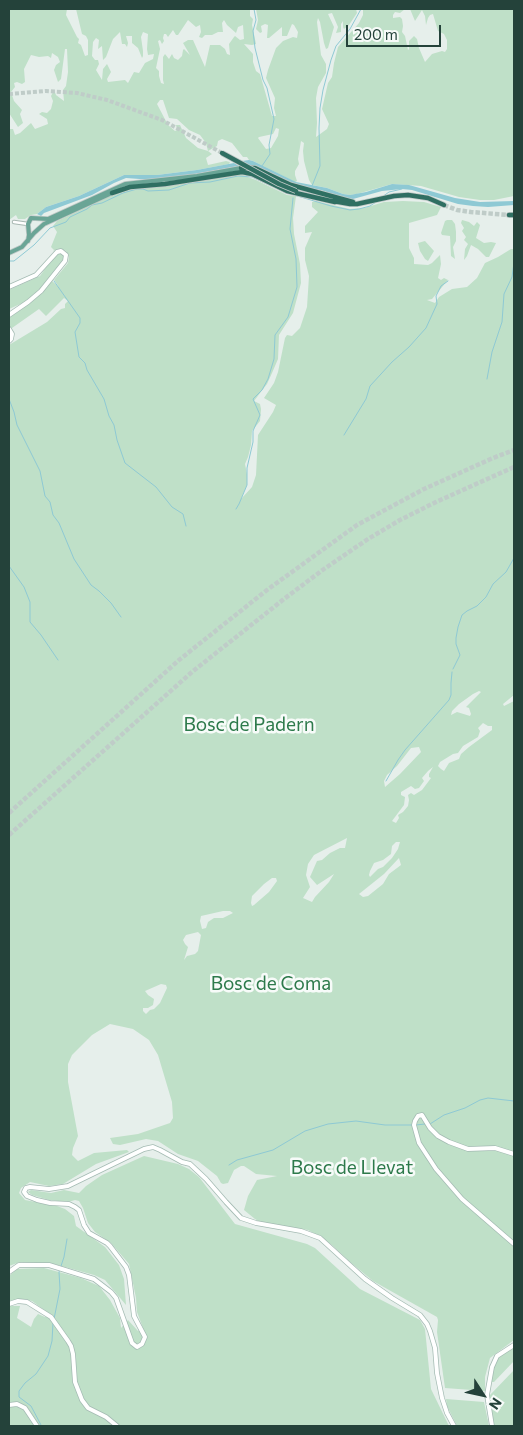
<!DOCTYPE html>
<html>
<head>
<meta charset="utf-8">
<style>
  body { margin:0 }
  #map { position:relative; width:523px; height:1435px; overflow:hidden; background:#e6efeb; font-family:Commissioner,sans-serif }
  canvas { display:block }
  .frame { position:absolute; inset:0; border:10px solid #24423a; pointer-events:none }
  .north { position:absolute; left:458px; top:1370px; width:50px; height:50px; -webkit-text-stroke:4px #f7fbf9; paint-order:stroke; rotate:125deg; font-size:14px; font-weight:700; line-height:20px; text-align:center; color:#24423a }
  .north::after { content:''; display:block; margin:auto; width:18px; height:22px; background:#24423a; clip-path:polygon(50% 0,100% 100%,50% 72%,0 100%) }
  .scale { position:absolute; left:346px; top:25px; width:95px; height:22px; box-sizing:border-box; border:2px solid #24423a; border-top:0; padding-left:6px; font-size:15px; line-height:18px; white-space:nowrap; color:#24423a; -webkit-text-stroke:4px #f7fbf9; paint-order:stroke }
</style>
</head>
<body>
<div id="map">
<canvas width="523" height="1435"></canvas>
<div class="frame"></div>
<div class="north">N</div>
<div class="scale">200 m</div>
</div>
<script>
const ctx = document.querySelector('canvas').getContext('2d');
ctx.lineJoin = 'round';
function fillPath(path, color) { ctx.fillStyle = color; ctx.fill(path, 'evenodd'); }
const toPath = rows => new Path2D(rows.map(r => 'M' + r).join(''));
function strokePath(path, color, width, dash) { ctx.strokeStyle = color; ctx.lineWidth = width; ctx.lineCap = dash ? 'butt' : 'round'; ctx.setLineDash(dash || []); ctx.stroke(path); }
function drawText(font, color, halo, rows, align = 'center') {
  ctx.font = font + ' Commissioner,sans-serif'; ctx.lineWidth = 5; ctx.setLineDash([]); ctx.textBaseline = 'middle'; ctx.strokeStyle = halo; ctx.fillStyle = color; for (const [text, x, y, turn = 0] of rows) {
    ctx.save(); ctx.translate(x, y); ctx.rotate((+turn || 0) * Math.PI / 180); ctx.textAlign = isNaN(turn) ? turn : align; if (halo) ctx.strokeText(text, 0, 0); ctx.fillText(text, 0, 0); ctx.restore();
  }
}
const green = toPath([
  [9,9,67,9,66,15,77,37,79,39,78,43,81,45,85,56,88,55,88,40,86,36,82,34,76,9,250,9,250,16,253,19,252,25,256,44,252,45,244,44,253,54,253,62,256,71,260,74,272,116,276,116,274,108,275,98,266,78,268,70,276,48,283,41,293,37,297,38,298,32,294,25,292,24,287,36,282,36,282,27,269,38,267,38,268,25,265,24,261,26,262,32,260,33,256,29,258,20,256,9,356,9,357,13,349,25,344,29,343,27,343,21,341,24,341,32,336,33,338,27,332,13,328,14,334,27,328,48,326,49,324,43,320,22,318,18,317,22,321,55,326,64,326,73,318,87,316,98,317,123,316,137,327,129,329,124,322,109,328,83,332,77,334,63,338,47,359,23,363,15,363,9,405,9,400,13,395,12,393,15,393,18,400,17,402,19,403,26,402,32,405,36,408,50,409,49,409,41,414,36,417,39,419,48,425,62,432,54,442,51,445,52,447,49,447,40,444,34,438,31,433,14,430,15,428,18,426,25,425,16,422,10,415,21,410,9,514,9,514,196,494,200,480,200,459,197,421,186,392,184,357,194,350,195,343,194,327,188,312,185,309,180,304,161,303,151,304,143,301,141,298,159,299,164,295,171,295,175,297,181,295,182,253,161,249,160,247,157,243,157,232,143,222,139,218,141,217,146,208,151,212,154,206,158,208,165,226,161,230,162,229,164,197,170,157,175,124,175,79,196,46,207,37,214,31,215,25,219,18,219,16,215,9,220,9,129,13,129,15,135,20,133,31,123,35,129,48,124,47,119,39,114,42,112,47,113,51,109,53,101,51,96,54,90,56,95,64,101,63,90,66,86,68,72,67,49,65,49,61,79,58,82,54,70,56,65,60,62,58,57,52,53,51,58,48,56,39,57,31,55,24,69,25,82,22,84,17,82,14,83,15,87,11,92,14,101,22,110,20,114,23,123,18,127,9,113],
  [188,20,196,27,200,25,201,32,199,37,202,38,205,35,212,35,218,32,223,32,222,23,224,20,227,25,236,33,238,27,243,25,244,39,240,40,235,36,234,37,229,44,230,55,227,54,225,49,220,45,210,45,205,67,193,40,188,40,183,43,190,55,184,49,183,50,182,56,178,60,174,58,172,54,169,59,165,54,163,57,163,80,164,84,161,83,159,76,159,71,156,68,160,49,158,41,160,40,162,44,164,41,163,38,164,34,166,34,168,37,173,30,176,35,178,35],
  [120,32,122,44,125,44,127,47,128,43,126,36,132,36,132,43,138,48,142,58,143,56,143,51,141,37,143,32,148,34,147,49,148,55,154,54,153,59,145,63,139,73,134,72,128,83,125,80,108,82,107,79,111,72,107,64,103,69,102,80,96,70,99,64,98,60,95,60,92,56,93,42,96,38,99,40,98,49,102,46,103,60,106,57,113,39],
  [160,100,163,100,169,118,177,119,189,130,200,135,206,143,208,151,198,148,186,138,180,125,176,125,177,130,175,131,168,125,157,104],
  [276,128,279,129,278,136,271,148,266,149,258,138,259,137,273,134],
  [240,174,256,180,287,195,296,196,293,218,294,234,300,264,301,283,293,313,279,335,278,359,272,373,267,384,254,401,260,404,261,409,260,421,252,431,251,445,248,457,245,464,247,474,247,485,241,499,252,487,256,475,258,435,273,412,276,405,264,398,274,383,278,372,285,338,287,335,292,336,300,328,307,307,309,276,305,260,305,248,312,232,305,233,305,226,318,212,312,207,312,202,315,201,350,209,364,208,384,202,403,201,424,202,441,207,437,215,409,223,409,248,414,258,414,264,428,265,432,263,440,255,441,264,438,278,441,280,444,278,448,280,432,299,427,300,435,303,439,297,452,289,467,287,477,278,485,263,498,257,511,249,514,249,514,695,503,704,504,706,514,701,514,1340,490,1358,485,1377,485,1391,445,1388,437,1332,438,1320,437,1317,373,1281,349,1261,332,1245,319,1236,308,1230,260,1222,255,1219,244,1210,248,1196,257,1180,277,1176,256,1174,244,1166,241,1166,234,1170,228,1183,223,1184,221,1183,217,1176,198,1161,178,1154,158,1141,146,1139,120,1145,113,1144,110,1138,138,1134,170,1123,173,1118,172,1102,158,1055,149,1040,133,1029,110,1024,92,1035,72,1055,68,1064,68,1082,78,1136,73,1148,72,1155,78,1161,94,1153,127,1150,129,1152,96,1164,63,1184,49,1186,30,1182,21,1188,19,1193,25,1200,57,1206,65,1209,74,1216,76,1226,105,1247,119,1265,124,1279,126,1305,105,1280,94,1275,54,1264,20,1262,9,1266,9,345,47,322,61,309,65,308,65,304,68,301,64,298,46,316,39,309,12,328,9,327,9,318,34,300,52,281,59,287,54,280,68,263,69,257,66,251,61,249,55,250,53,252,54,250,51,247,57,232,53,226,57,221,118,192,131,188,183,184],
  [479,691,481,692,466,707,469,708,471,714,470,716,457,712,451,715,452,711,459,704,473,694],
  [483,723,488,726,492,726,492,730,469,747,461,754,459,759,449,763,444,771,441,769,438,766,440,762,453,754,458,753,463,746,478,737,480,731,478,728],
  [419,747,421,752,400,774,385,787,384,781,387,775,397,766,411,748],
  [433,767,429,774,429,777,431,778,422,790,414,795,411,793,408,795,409,800,408,806,403,812,398,815,399,818,396,823,392,821,404,805,405,797,401,795,401,792,411,786,415,789,419,788,424,781,422,778,428,771],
  [347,838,345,848,340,848,330,853,322,860,317,861,310,877,317,885,334,874,329,882,315,897,312,902,303,898,310,887,306,875,308,864,314,855],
  [396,842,400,842,398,849,392,858,383,867,378,869,370,877,369,875,370,871,374,863,383,860,391,854,392,846],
  [399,858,401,865,389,874,383,884,368,896,363,897,359,894,384,874],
  [272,878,276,878,277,881,269,892,254,905,252,906,251,903,252,896,264,884],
  [223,911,230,911,233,913,223,918,214,918,208,922,206,928,202,929,200,921,201,916],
  [198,932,201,935,198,951,195,954,187,956,184,960,188,947,185,944,183,940,186,935],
  [161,984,166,985,167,988,160,1003,154,1009,150,1010,146,1014,143,1011,143,1008,148,1008,153,1005,154,999,148,995,145,991],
  [447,220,452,220,455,224,456,232,456,241,453,247,455,259,451,256,450,236,442,235,441,233,445,221],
  [462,220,469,222,474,226,477,222,480,225,476,238,484,243,491,242,496,243,489,257,486,257,478,249,471,245,467,256,464,260,465,249,468,244,464,240,466,237,462,231,464,228,461,223],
  [425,241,434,251,428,261,425,259,420,251,418,243],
  [59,253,64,256,63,261,38,291,25,302,9,309,9,290,40,276,55,255],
  [144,1156,178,1164,189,1169,199,1177,235,1224,307,1244,315,1248,360,1289,420,1320,425,1329,431,1389,449,1426,9,1426,9,1306,20,1306,17,1318,31,1327,34,1319,38,1314,45,1317,51,1315,32,1301,23,1299,9,1301,9,1276,17,1269,44,1268,81,1278,99,1286,110,1300,120,1318,121,1328,128,1320,138,1331,143,1328,137,1312,136,1298,129,1264,111,1243,95,1232,88,1223,83,1208,79,1201,75,1200,68,1202,49,1200,32,1195,28,1192,31,1190,51,1193,64,1190,79,1193,86,1186,102,1175],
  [514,1344,514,1361,494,1382,491,1382,493,1367,499,1357],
  [514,1370,514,1426,494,1426,489,1399,490,1395],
  [446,1399,484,1402,489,1426,457,1426,447,1406]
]);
const water = toPath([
  [249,160,253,161,296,182,327,188,343,194,350,195,366,192,392,184,409,185,455,198,480,202,514,201,514,205,488,207,473,206,458,204,412,190,402,189,382,191,353,199,346,199,321,190,314,189,286,182,258,167,249,165,242,161],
  [234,163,239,166,184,176,153,180,126,178,114,183,92,195,44,213,41,216,37,214,46,207,79,196,124,175,157,175,197,170]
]);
const stream = toPath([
  [254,9,256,20,253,31,255,48,263,80,267,88,274,119,269,145,270,154,262,166],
  [312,186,320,166,319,128,320,108,323,90,331,60,336,46,350,29,361,9],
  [382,197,389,192,402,189],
  [9,261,14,261,34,245,50,228,66,222,70,217,87,209,92,205,102,203,123,193,137,189,143,189,148,191,169,190,190,183,210,182,238,176,252,177,284,192,331,206,350,210,359,209,370,206,376,202],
  [54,281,80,318,80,323,75,332,79,357,85,363,87,370,104,399,109,416,114,425,117,440,125,463,156,487,172,507,183,514,186,526],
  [487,379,492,352,502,322,504,294,512,277,514,263],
  [9,399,14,412,17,425,40,471,45,496,50,502,53,515,59,523,74,559,91,585,99,591,111,603,121,617],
  [344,435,366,399,370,386,392,362,409,347,426,328,437,304,436,296,441,286,448,281],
  [236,509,239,504,247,485,247,468,253,442,253,431,260,415,253,399,262,390,268,379,274,359,275,335,288,317,297,287,296,259,290,229,293,198],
  [9,566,24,587,30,602,30,622,41,635,58,660],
  [453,669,460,655,456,644,456,638,458,627,462,615,467,611,477,606,486,597,493,584,506,572,514,558],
  [386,781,398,760,405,750,449,700,451,695,451,683,452,672],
  [430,1124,444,1115,465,1108,480,1100,488,1098,514,1101],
  [416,1125,425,1124],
  [229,1165,237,1160,273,1150,305,1131,328,1124,356,1121,385,1125,412,1125],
  [54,1319,60,1289,59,1272,64,1257,67,1239],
  [41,1426,41,1425,31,1406,19,1397,19,1391,25,1383,36,1374,48,1356,52,1341,53,1323]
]);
const primaryTunnel = toPath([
  [9,94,46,91,77,93,107,100,162,120,222,153]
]);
const highwayTunnel = toPath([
  [444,205,457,210,471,212,509,215],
  [9,813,179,660,267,590,357,525,424,489,493,458,514,450],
  [9,835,192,672,284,599,324,569,368,539,400,520,436,502,514,467]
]);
const street = toPath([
  [14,222,28,224]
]);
const secondary = toPath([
  [9,287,36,275,57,252,61,251,66,255,65,261,41,291,28,302,9,315],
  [9,329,12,334,11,339,9,341],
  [514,1154,495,1148,468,1149,449,1142,438,1136,430,1128,422,1115,418,1116,415,1121,414,1125,419,1143,436,1169,462,1199,514,1244],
  [9,1272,19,1265,49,1265,94,1279,111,1292,116,1298,132,1343,137,1347,142,1344,145,1337,134,1316,129,1275,126,1267,110,1246,107,1243,89,1233,84,1225,79,1210,75,1207,69,1204,50,1203,37,1200,27,1196,24,1192,26,1188,30,1187,49,1189,68,1186,144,1149,153,1147,160,1150,182,1162,190,1164,206,1179,226,1202,241,1218,256,1223,301,1231,320,1238,365,1279,392,1298,420,1315,427,1324,430,1331,435,1348,437,1373,442,1398,447,1413,454,1426],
  [9,1304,18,1301,27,1302,51,1317,68,1341,71,1346,73,1354,75,1382,82,1400,88,1408,106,1417,117,1426],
  [9,1405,17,1404,25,1408,37,1426],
  [492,1426,487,1395,492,1367,497,1356,514,1345]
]);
const primary = toPath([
  [28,241,29,235,28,224,31,218,48,219,125,184,197,176,241,168],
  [9,253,22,247,34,233,44,224,112,193]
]);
const highway = toPath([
  [241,168,255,168,291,185,353,202],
  [112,193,130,187,165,184,242,172,252,174,287,191,335,202],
  [333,201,350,204,357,204,394,196,408,195,428,198,444,205],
  [509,215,514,215]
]);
const highwayBridge = toPath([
  [222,153,279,184,296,191]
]);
const parkNames = [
  ["Bosc de Padern",249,725],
  ["Bosc de Coma",271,984],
  ["Bosc de Llevat",352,1168]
];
fillPath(green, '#bfe0c8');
fillPath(water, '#8ec9d4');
strokePath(stream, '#8ec9d4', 1);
strokePath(primaryTunnel, '#bfccc8', 4, [4, 2]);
strokePath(highwayTunnel, '#bfccc8', 4.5, [4.5, 2]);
strokePath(street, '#a8b8b2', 4.5);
strokePath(secondary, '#a4bbb3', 5.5);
strokePath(primary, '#c2cac8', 5.5);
strokePath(highway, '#c2cac8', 6);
strokePath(street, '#fff', 2.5);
strokePath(secondary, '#fff', 4);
strokePath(primary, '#6aa596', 4);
strokePath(highway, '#2f6f62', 4.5);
strokePath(highwayBridge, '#c2cac8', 6, []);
strokePath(highwayBridge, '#2f6f62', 4.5);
drawText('19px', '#2d7a4b', '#f7fbf9', parkNames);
</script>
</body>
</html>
